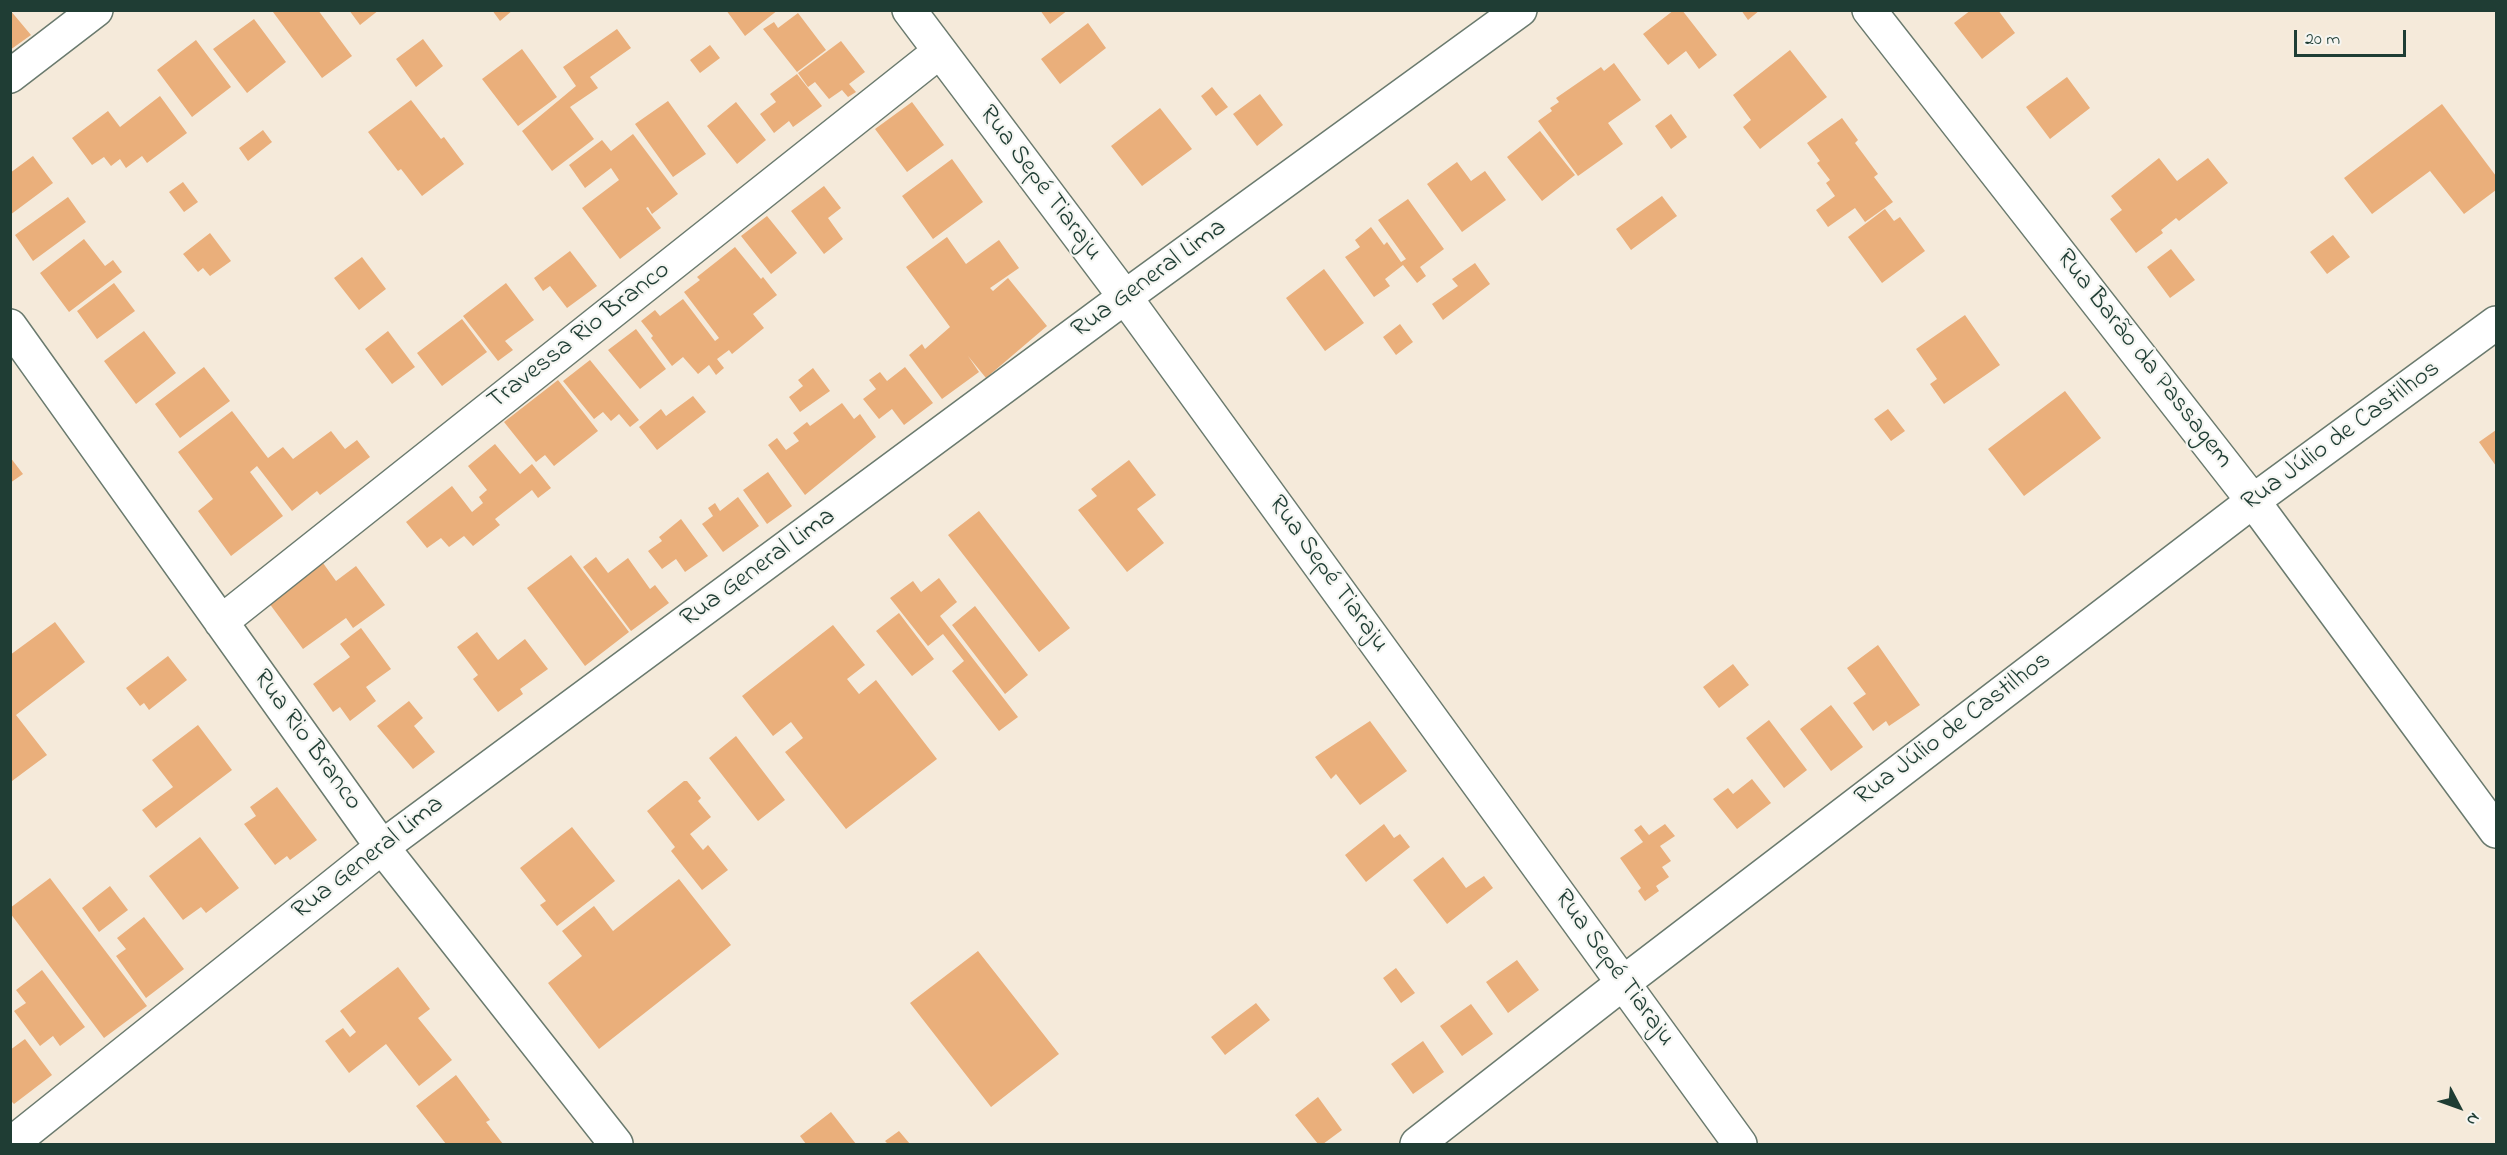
<!DOCTYPE html>
<html>
<head>
<meta charset="utf-8">
<style>
  body { margin:0 }
  #map { position:relative; width:2507px; height:1155px; overflow:hidden; background:#f5eada; font-family:"Indie Flower",sans-serif }
  canvas { display:block }
  .frame { position:absolute; inset:0; border:12px solid #1f3d34; pointer-events:none }
  .north { position:absolute; left:2429px; top:1077px; width:60px; height:60px; -webkit-text-stroke:4px #f6f6f2; paint-order:stroke; rotate:131deg; font-size:16px; font-weight:700; line-height:24px; text-align:center; color:#1f3d34 }
  .north::after { content:''; display:block; margin:auto; width:21px; height:27px; background:#1f3d34; clip-path:polygon(50% 0,100% 100%,50% 72%,0 100%) }
  .scale { position:absolute; left:2294px; top:30px; width:112px; height:27px; box-sizing:border-box; border:3px solid #1f3d34; border-top:0; padding-left:8px; font-size:18px; line-height:21px; white-space:nowrap; color:#1f3d34; -webkit-text-stroke:4px #f6f6f2; paint-order:stroke }
</style>
</head>
<body>
<div id="map">
<canvas width="2507" height="1155"></canvas>
<div class="frame"></div>
<div class="north">N</div>
<div class="scale">20 m</div>
</div>
<script>
const ctx = document.querySelector('canvas').getContext('2d');
ctx.lineJoin = 'round';
function fillPath(path, color) { ctx.fillStyle = color; ctx.fill(path, 'evenodd'); }
const toPath = rows => new Path2D(rows.map(r => 'M' + r).join(''));
function strokePath(path, color, width, dash) { ctx.strokeStyle = color; ctx.lineWidth = width; ctx.lineCap = dash ? 'butt' : 'round'; ctx.setLineDash(dash || []); ctx.stroke(path); }
function drawText(font, color, halo, rows, align = 'center') {
  ctx.font = font + ' "Indie Flower",sans-serif'; ctx.lineWidth = 4.5; ctx.setLineDash([]); ctx.textBaseline = 'middle'; ctx.strokeStyle = halo; ctx.fillStyle = color; for (const [text, x, y, turn = 0] of rows) {
    ctx.save(); ctx.translate(x, y); ctx.rotate((+turn || 0) * Math.PI / 180); ctx.textAlign = isNaN(turn) ? turn : align; if (halo) ctx.strokeText(text, 0, 0); ctx.fillText(text, 0, 0); ctx.restore();
  }
}
const building = toPath([
  [10,10,31,35,10,50],
  [275,10,318,10,352,56,322,78,273,12],
  [349,10,379,10,360,25],
  [492,10,513,10,500,21],
  [726,10,778,10,745,36],
  [1040,10,1068,10,1050,24],
  [1674,10,1682,10,1717,55,1699,69,1686,51,1668,65,1643,34],
  [1741,10,1760,10,1748,20],
  [1971,10,1998,10,2015,33,1982,59,1954,23],
  [798,13,826,50,797,72,763,29,774,22,778,28],
  [254,19,286,62,247,93,213,49],
  [1088,23,1106,48,1060,84,1041,59],
  [617,29,631,48,590,77,598,88,570,107,594,139,552,171,522,131,576,86,563,67],
  [423,39,443,66,416,87,396,59],
  [196,40,231,87,192,117,157,70],
  [841,41,865,72,849,84,856,92,848,97,842,90,829,99,815,82,808,87,798,73],
  [710,45,720,58,700,73,690,60],
  [522,49,557,97,518,126,482,79],
  [1790,50,1827,97,1760,149,1743,127,1751,120,1733,95],
  [1614,63,1641,100,1608,123,1623,144,1578,176,1538,121,1552,111,1550,108,1559,102,1556,98,1601,67,1604,71],
  [797,74,822,106,793,127,789,121,774,133,760,114,776,102,770,94],
  [2067,77,2090,108,2050,139,2026,107],
  [1212,87,1228,107,1216,116,1201,96],
  [1260,94,1283,125,1257,146,1233,114],
  [160,96,187,133,147,163,142,156,126,168,120,159,111,166,104,157,92,165,72,138,108,111,120,127],
  [411,100,441,139,444,137,464,164,422,196,401,169,398,171,368,132],
  [668,101,706,154,673,177,635,124],
  [736,102,766,140,737,164,707,126],
  [912,102,944,145,907,172,875,129],
  [2442,104,2496,176,2496,190,2464,214,2430,171,2372,214,2344,178],
  [1160,108,1192,149,1142,186,1111,146],
  [1671,114,1687,137,1671,149,1655,126],
  [1842,118,1858,140,1855,143,1878,174,1874,177,1893,202,1865,222,1855,208,1828,227,1816,210,1835,196,1826,183,1830,180,1817,163,1820,161,1807,143],
  [263,130,272,142,248,161,239,148],
  [1540,131,1575,175,1542,201,1507,157],
  [633,134,678,194,652,214,648,207,646,208,661,228,620,259,582,208,619,180,611,168,585,188,569,165,602,140,611,151],
  [33,156,53,183,10,215,10,173],
  [2159,158,2177,181,2208,158,2228,183,2179,221,2176,218,2161,230,2163,233,2136,253,2110,219,2122,210,2111,196],
  [952,159,983,202,933,239,902,196],
  [1457,162,1471,181,1485,171,1506,200,1462,232,1427,184],
  [183,182,198,202,184,212,169,192],
  [824,186,841,208,828,218,843,239,824,254,791,211],
  [1662,196,1677,216,1631,250,1616,229],
  [68,197,86,222,33,261,15,235],
  [1408,199,1444,249,1420,267,1426,276,1417,283,1403,265,1385,279,1390,286,1374,297,1345,257,1360,247,1355,240,1371,227,1384,245,1387,242,1401,262,1406,259,1378,220],
  [1885,209,1894,221,1900,217,1925,251,1882,283,1848,237],
  [767,216,797,253,771,274,741,236],
  [210,233,231,261,210,276,203,268,198,272,183,254],
  [2333,235,2350,257,2327,274,2310,252],
  [947,237,966,264,999,240,1019,268,990,288,993,291,1008,278,1047,326,986,378,968,356,979,372,942,399,909,355,922,344,925,349,950,327,906,267],
  [84,239,105,266,113,260,122,272,69,312,40,273],
  [735,247,761,279,763,277,777,295,753,314,764,328,732,354,729,350,717,359,724,368,716,375,709,365,698,374,683,357,672,366,651,338,653,336,641,321,655,310,660,316,683,299,715,341,719,338,684,292,700,280,697,277],
  [2171,249,2195,280,2170,298,2147,267],
  [570,251,597,286,567,308,550,286,543,291,534,278],
  [362,257,386,289,359,310,334,278],
  [1475,263,1490,284,1443,320,1432,304,1458,286,1452,279],
  [1324,269,1364,323,1325,351,1286,298],
  [114,283,135,311,97,339,77,311],
  [506,283,534,320,505,341,513,350,498,361,463,316],
  [1965,315,2000,365,1944,404,1930,384,1937,379,1916,349],
  [462,319,487,352,442,386,417,353],
  [1400,324,1413,342,1396,355,1383,337],
  [636,329,666,369,640,389,608,350],
  [144,331,176,373,136,404,104,361],
  [388,331,415,367,392,384,365,349],
  [590,360,639,420,630,427,619,414,611,421,603,412,594,419,563,381],
  [204,367,230,401,180,438,155,404],
  [905,367,933,403,904,425,892,409,879,419,863,399,876,389,869,380,880,372,887,381],
  [813,368,830,391,800,412,789,397,803,386,798,380],
  [558,380,598,431,554,466,545,455,536,462,504,422],
  [2065,391,2101,438,2024,496,1988,449],
  [693,396,706,412,657,450,639,427,661,409,666,416],
  [842,403,854,419,860,414,876,437,805,495,768,445,777,438,786,450,799,441,793,433,807,422,810,426],
  [1888,409,1905,431,1891,441,1874,419],
  [232,411,268,458,283,447,293,459,331,431,345,449,357,440,370,457,320,495,317,491,292,511,257,466,250,472,283,516,231,556,198,511,213,499,178,452],
  [2496,430,2496,466,2479,442],
  [495,444,520,474,532,464,551,488,538,498,532,490,495,519,500,525,473,546,464,536,449,547,441,538,427,548,406,522,452,486,472,512,483,503,479,497,487,490,468,466],
  [10,457,23,474,10,483],
  [1129,460,1156,495,1137,509,1164,543,1127,572,1078,510,1097,496,1091,489],
  [768,472,792,506,767,524,743,490],
  [738,497,759,526,723,552,702,524,713,516,708,508,715,503,720,511],
  [979,511,1070,628,1039,652,948,535],
  [681,519,708,556,685,572,676,559,662,569,648,551,662,541,659,537],
  [571,555,629,632,585,666,527,588],
  [596,557,608,573,628,558,650,589,655,585,669,603,631,631,583,567],
  [323,563,336,581,356,566,385,605,353,628,346,618,303,649,269,603],
  [939,578,957,602,940,616,1018,717,999,731,952,671,964,661,943,634,928,646,890,598,913,581,921,592],
  [975,606,1028,675,1005,694,952,625],
  [899,613,934,659,912,676,876,631],
  [55,622,85,662,16,715,47,755,12,781,10,655],
  [833,625,865,665,847,679,859,694,876,680,937,759,846,829,785,752,803,738,791,722,773,736,742,696],
  [361,628,391,669,366,687,376,701,350,721,340,707,333,712,313,684,350,657,340,644],
  [477,632,498,660,525,639,548,669,520,689,523,694,498,712,473,679,478,675,457,647],
  [1878,645,1920,705,1889,726,1886,721,1873,731,1853,703,1866,694,1847,668],
  [168,656,187,680,149,710,144,703,140,706,126,688],
  [1733,664,1749,685,1719,708,1703,687],
  [409,701,423,718,414,726,435,752,413,769,377,726],
  [1831,705,1863,747,1831,771,1800,729],
  [1769,720,1807,770,1784,788,1746,738],
  [1370,721,1407,771,1360,805,1336,774,1331,779,1315,757],
  [198,725,232,770,156,828,142,810,173,787,152,760],
  [736,736,785,800,758,821,709,758],
  [1752,779,1771,803,1737,829,1713,799,1728,788,1733,794],
  [684,781,687,781,701,798,698,801,711,817,690,834,703,850,708,845,728,870,702,890,671,851,675,847,647,811],
  [277,787,317,840,290,860,287,856,275,865,244,824,256,816,250,807],
  [1384,824,1394,838,1400,834,1410,847,1366,882,1345,855],
  [1665,824,1675,836,1660,846,1671,861,1662,867,1669,877,1656,886,1659,891,1645,901,1638,891,1641,888,1620,858,1643,842,1634,830,1641,825,1649,835],
  [572,827,615,881,557,926,540,905,546,901,520,868],
  [200,837,239,888,206,913,201,907,183,920,149,876],
  [1443,857,1466,888,1484,876,1493,888,1447,924,1413,880],
  [50,878,147,1006,104,1038,10,913,10,908],
  [679,879,731,945,599,1049,548,983,582,956,562,931,594,906,613,931],
  [110,886,128,910,99,932,82,908],
  [144,917,184,969,146,998,116,956,126,949,117,938],
  [978,951,1059,1054,991,1107,910,1003],
  [1517,960,1539,990,1508,1013,1486,982],
  [398,967,430,1009,418,1018,452,1060,419,1086,386,1044,349,1073,325,1041,343,1028,350,1037,356,1032,340,1011],
  [1396,968,1415,993,1401,1003,1383,978],
  [42,970,85,1027,60,1046,53,1036,40,1046,14,1011,26,1003,16,990],
  [1256,1003,1270,1020,1225,1055,1211,1037],
  [1471,1004,1493,1034,1462,1056,1440,1026],
  [25,1039,52,1075,14,1104,10,1100,10,1050],
  [1423,1041,1444,1072,1413,1094,1391,1064],
  [456,1075,490,1120,486,1122,503,1144,446,1144,416,1106],
  [1318,1097,1342,1130,1323,1144,1318,1144,1295,1115],
  [831,1112,856,1144,806,1144,800,1136],
  [899,1131,910,1144,888,1144,885,1141]
]);
const street = toPath([
  [909,10,1125,297,1740,1144],
  [1869,10,2253,501,2496,831],
  [10,76,96,10],
  [10,326,382,847,616,1144],
  [221,622,939,52],
  [11,1144,382,847,1125,297,1520,10],
  [1417,1144,1623,983,2253,501,2496,323]
]);
const streetNames = [
  ["Rua Sepé Tiaraju",1039,184,53],
  ["Rua General Lima",1150,280,-36],
  ["Travessa Rio Branco",580,337,-38],
  ["Rua Barão da Passagem",2143,360,52],
  ["Rua Júlio de Castilhos",2342,437,-36],
  ["Rua General Lima",759,569,-36],
  ["Rua Sepé Tiaraju",1327,575,54],
  ["Rua Júlio de Castilhos",1954,730,-37],
  ["Rua Rio Branco",306,741,54],
  ["Rua General Lima",369,859,-38],
  ["Rua Sepé Tiaraju",1613,969,54]
];
fillPath(building, '#eaaf7b');
strokePath(street, '#6a7a6e', 36);
strokePath(street, '#fff', 33);
drawText('26px', '#1f3d34', '#f6f6f2', streetNames);
</script>
</body>
</html>
